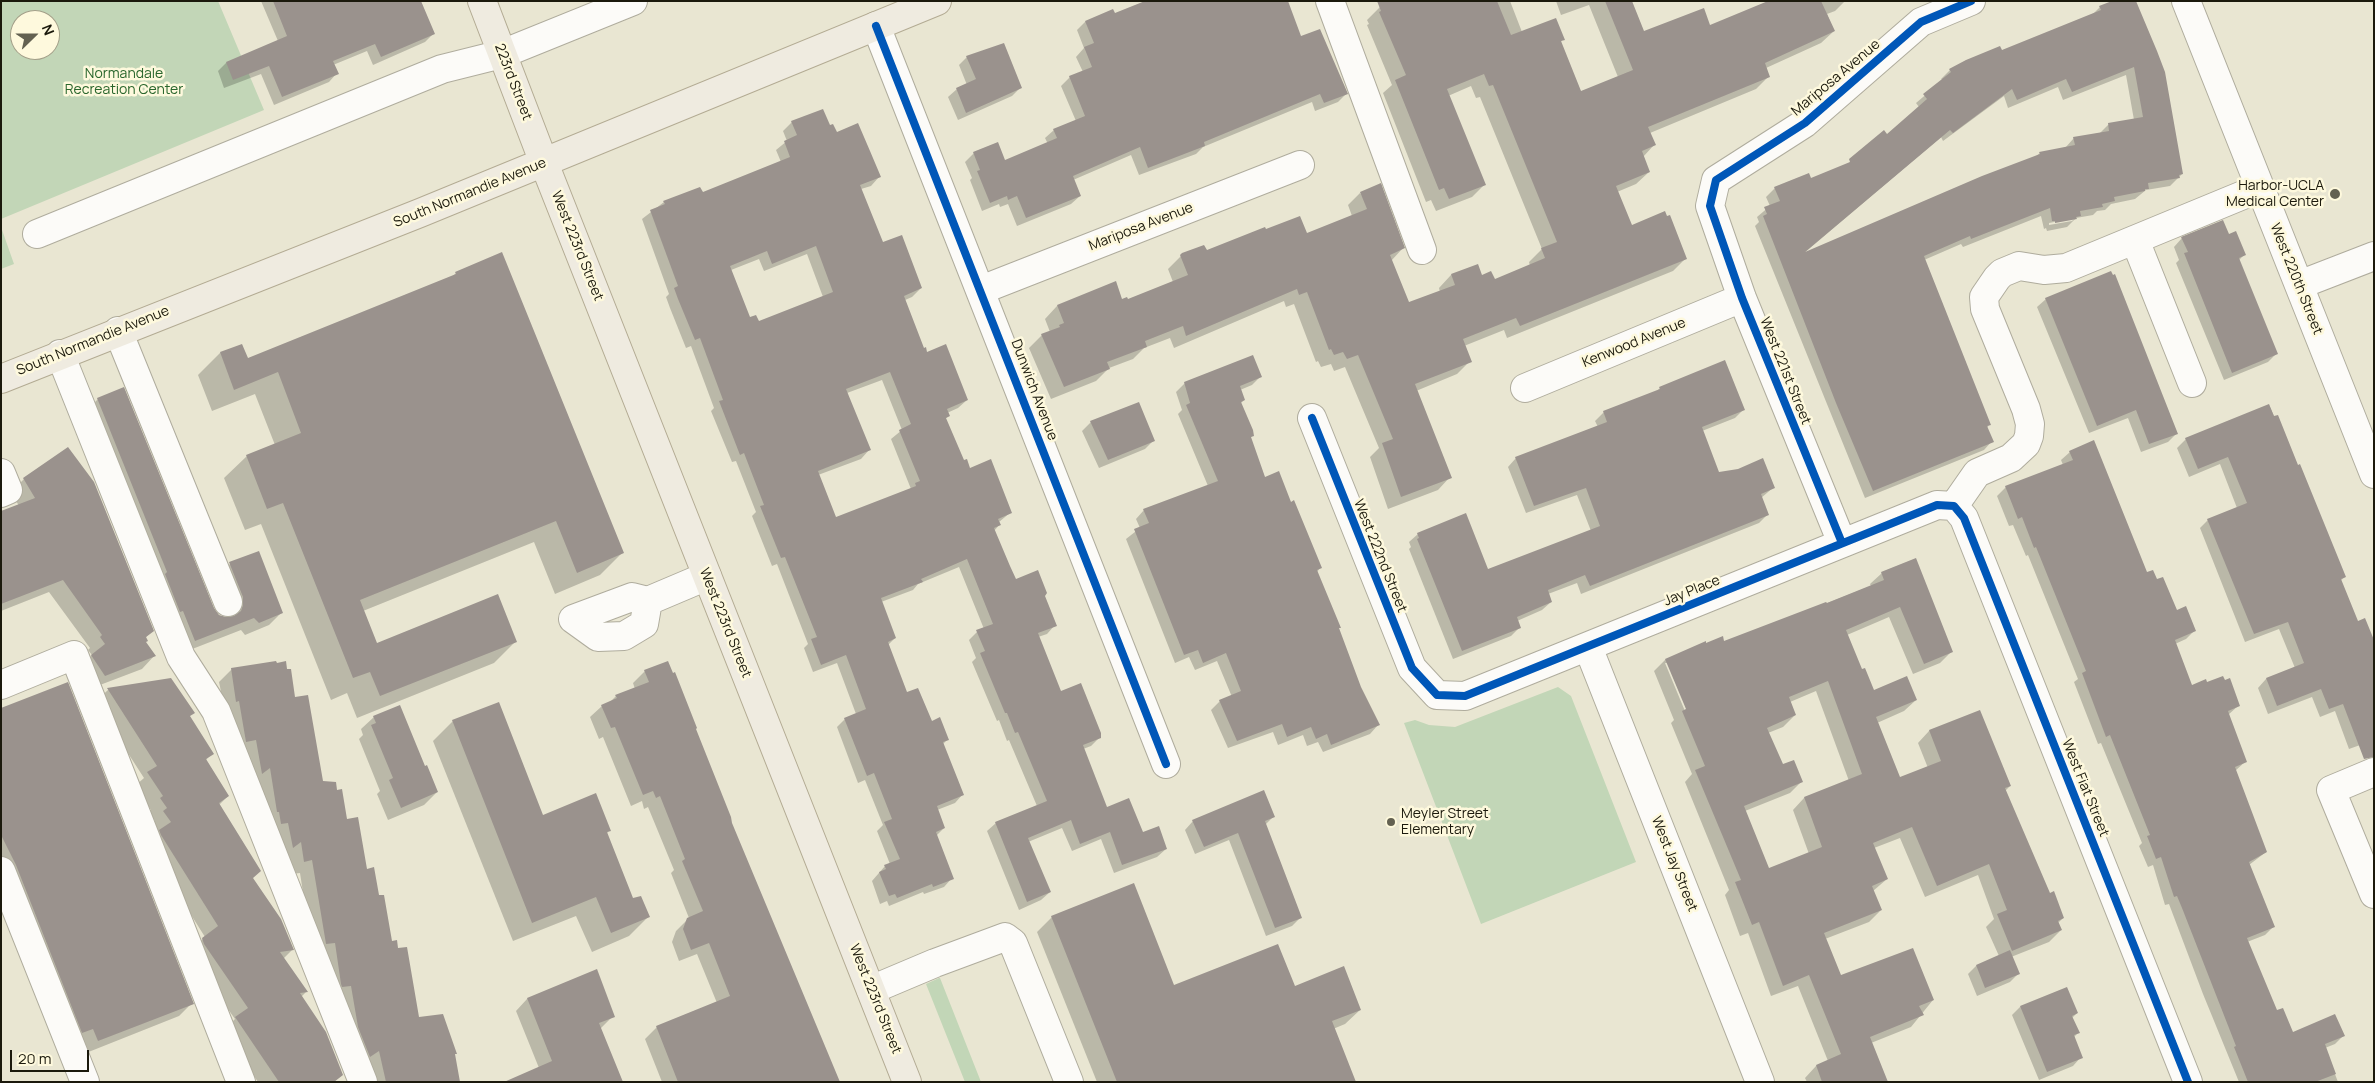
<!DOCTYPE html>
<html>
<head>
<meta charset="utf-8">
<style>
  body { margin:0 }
  #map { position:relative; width:2375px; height:1083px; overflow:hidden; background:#e9e6d2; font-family:Manrope,sans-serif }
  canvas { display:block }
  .frame { position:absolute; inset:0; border:2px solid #1b190c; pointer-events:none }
  .north { position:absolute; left:10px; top:10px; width:50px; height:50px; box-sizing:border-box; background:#fef9dd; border:1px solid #a39f89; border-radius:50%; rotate:68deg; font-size:14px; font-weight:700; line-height:20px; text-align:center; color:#1b190c }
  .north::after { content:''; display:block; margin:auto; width:18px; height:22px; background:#636151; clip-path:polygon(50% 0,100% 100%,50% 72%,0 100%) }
  .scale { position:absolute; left:10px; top:1050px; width:79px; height:22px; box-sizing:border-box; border:2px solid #1b190c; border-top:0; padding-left:6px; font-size:15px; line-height:18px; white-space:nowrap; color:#1b190c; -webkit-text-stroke:4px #fef9dd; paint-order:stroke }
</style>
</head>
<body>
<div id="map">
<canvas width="2375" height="1083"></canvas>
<div class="frame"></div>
<div class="north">N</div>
<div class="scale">20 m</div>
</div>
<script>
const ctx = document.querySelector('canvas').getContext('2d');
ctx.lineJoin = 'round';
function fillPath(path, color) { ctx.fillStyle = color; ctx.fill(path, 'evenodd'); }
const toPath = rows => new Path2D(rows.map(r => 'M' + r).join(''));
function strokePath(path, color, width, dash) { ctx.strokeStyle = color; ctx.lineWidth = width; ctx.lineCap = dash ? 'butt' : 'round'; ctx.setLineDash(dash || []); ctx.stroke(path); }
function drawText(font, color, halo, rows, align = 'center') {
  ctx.font = font + ' Manrope,sans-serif'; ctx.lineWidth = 5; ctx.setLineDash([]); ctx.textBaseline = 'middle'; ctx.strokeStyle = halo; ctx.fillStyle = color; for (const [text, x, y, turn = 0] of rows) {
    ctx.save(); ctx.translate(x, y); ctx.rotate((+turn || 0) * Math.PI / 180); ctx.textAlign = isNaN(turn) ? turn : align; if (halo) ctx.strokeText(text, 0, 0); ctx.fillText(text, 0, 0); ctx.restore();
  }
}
const green = toPath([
  [1,1,218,1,264,110,1,219],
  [20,20,50,20,50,50,20,50],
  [1,227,14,264,1,269],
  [1558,687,1571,696,1636,862,1481,924,1404,723,1415,720,1429,725,1455,727],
  [939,978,940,978,981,1082,965,1082,926,984]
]);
const shadow = toPath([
  [261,1,419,1,434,33,425,42,373,65,367,51,333,65,337,73,329,82,274,105,261,74,224,88,218,71,226,63,278,41],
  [1406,1,1510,1,1522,32,1563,39,1560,43,1581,92,1618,77,1589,5,1561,15,1556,1,1631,1,1644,33,1710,26,1771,1,1845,1,1835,11,1827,14,1834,31,1821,43,1766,68,1769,76,1756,89,1650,133,1654,145,1643,157,1649,172,1636,184,1617,192,1631,227,1686,258,1673,271,1507,338,1504,330,1464,346,1470,361,1457,374,1416,391,1450,477,1438,490,1388,509,1370,457,1379,448,1345,367,1334,371,1331,364,1321,367,1318,361,1316,362,1294,304,1286,307,1284,301,1174,348,1170,338,1144,348,1133,359,1109,368,1096,381,1051,399,1029,348,1042,335,1050,332,1045,319,1057,306,1127,300,1173,282,1168,269,1183,254,1207,251,1265,231,1306,235,1352,216,1348,205,1360,193,1403,248,1391,261,1408,304,1440,292,1439,288,1451,275,1477,265,1481,276,1494,280,1530,266,1529,262,1542,249,1480,97,1476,98,1471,86,1448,96,1485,184,1472,197,1436,211,1431,200,1426,202,1383,93,1392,85,1367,25,1369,24,1367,20,1380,7],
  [2115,1,2182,174,2170,186,2146,190,2135,199,2111,204,2105,210,2097,211,2093,215,2076,218,2067,227,2047,231,2046,228,2044,229,2041,216,1963,247,1961,244,1924,260,1989,425,1987,428,1992,441,1984,450,1865,498,1755,226,1759,222,1757,217,1770,206,1766,197,1775,188,1810,179,1845,166,1887,135,1919,107,1916,103,1943,80,1941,79,1950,70,1967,60,2001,52,2092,15,2100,7],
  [2126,75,2134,120,2108,125,2100,133,2074,138,2065,148,2040,153,2035,157,1803,254,1941,137,1943,141,2004,96,2008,108,2058,87,2063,100],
  [2075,218,2072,221,2049,225,2049,223],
  [1113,10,1114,15,1300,38,1346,94,1338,102,1315,111,1312,102,1203,147,1196,154,1139,175,1131,155,1073,180,1080,196,1071,204,1017,226,1008,204,1000,207,999,204,982,211,970,180,972,178,965,162,974,153,997,144,1004,161,1048,144,1045,138,1054,130,1076,121,1061,86,1070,77,1083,72,1076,57,1084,48,1077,30,1085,22],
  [967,57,1021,87,1012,96,958,120,948,97,957,89,967,85,959,65],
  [792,122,829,127,879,177,871,186,861,189,883,244,921,288,912,297,905,300,923,349,967,400,958,408,947,413,948,416,945,419,963,462,1011,512,999,522,1000,524,994,531,1016,581,1043,596,1055,625,1047,634,1038,637,1060,693,1100,737,1091,746,1083,749,1107,809,1166,849,1157,857,1114,873,1101,839,1072,851,1062,828,1028,842,1050,892,1041,900,1019,910,987,831,996,823,1037,806,1009,740,1007,741,999,720,997,721,972,662,976,658,969,640,977,632,984,629,959,567,918,584,913,590,881,602,895,638,888,645,906,694,948,739,943,744,963,794,955,803,937,810,944,828,936,836,952,878,944,887,924,894,923,892,889,906,887,901,880,904,872,881,885,866,890,864,877,831,883,825,865,780,858,783,837,727,845,719,856,714,837,663,813,672,804,648,808,644,777,564,772,566,752,516,756,512,736,461,732,462,711,411,714,408,691,346,686,348,670,308,666,297,669,294,642,219,664,202,702,194,781,162,776,150,787,141,783,131],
  [807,254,823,297,758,323,749,319,731,270,759,259,764,271],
  [882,380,902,430,891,439,911,489,835,519,818,475,861,459,869,450,847,393],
  [2228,236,2245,254,2239,260,2276,354,2268,362,2224,380,2176,263,2179,260,2174,247,2182,238],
  [456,273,622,553,600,575,555,594,534,542,363,611,376,645,516,641,494,663,357,718,347,693,331,700,261,524,245,530,224,478,247,456,275,445,255,394,212,411,198,375,220,353,242,345,247,360,452,277],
  [2046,299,2177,433,2168,442,2141,452,2128,418,2089,433,2037,307],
  [1260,377,1252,385,1240,390,1244,400,1240,404,1252,436,1250,438,1265,478,1290,503,1320,568,1317,572,1338,629,1360,688,1378,725,1370,734,1323,752,1318,742,1307,746,1303,735,1278,745,1273,732,1228,748,1211,710,1220,701,1232,697,1217,661,1195,670,1189,657,1175,663,1126,539,1140,528,1136,519,1144,510,1208,486,1178,414,1182,410,1176,392,1185,383],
  [1660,388,1743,410,1735,418,1702,431,1718,474,1774,487,1761,498,1768,514,1759,523,1581,594,1577,583,1548,594,1551,602,1542,610,1517,621,1520,627,1511,636,1453,659,1409,549,1411,547,1409,542,1418,534,1487,571,1591,531,1577,495,1526,513,1508,467,1516,458,1598,427,1595,421,1604,412,1656,392],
  [98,399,218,616,231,618,230,610,217,576,230,564,258,553,282,612,269,625,245,635,241,630,182,653,85,412],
  [2269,405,2345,577,2340,581,2374,740,2349,749,2335,711,2320,717,2312,697,2268,714,2258,688,2266,679,2295,668,2279,629,2245,642,2200,528,2208,520,2237,508,2220,464,2189,477,2177,448,2186,439],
  [1091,422,1153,441,1145,449,1099,468,1082,431],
  [67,449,152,631,145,638,145,642,154,656,142,669,92,688,79,668,92,655,88,650,90,648,49,592,1,611,1,512,19,506,11,492,24,479],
  [2070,452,2146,574,2157,581,2176,612,2195,630,2186,639,2175,644,2191,687,2238,706,2228,715,2246,761,2235,771,2266,852,2249,865,2274,926,2265,935,2247,942,2277,1012,2292,1033,2343,1036,2335,1044,2325,1048,2338,1082,2239,1082,2203,994,2169,904,2165,905,2153,865,2148,867,2139,846,2142,843,2101,743,2098,744,2074,682,2078,679,2028,555,2026,556,2013,525,2009,526,1997,496,2006,487,2063,465,2061,460],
  [1882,573,1952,651,1940,663,1913,674,1889,617,1847,635,1862,671,1873,692,1916,700,1904,711,1877,723,1900,779,1928,768,1918,743,1929,731,1980,712,2010,786,2005,791,2049,894,2063,918,2058,923,2061,930,2049,942,2011,957,2018,974,2010,982,1977,996,1968,974,1976,966,1999,956,1986,927,1994,919,1978,875,1925,897,1900,838,1874,848,1887,879,1873,891,1881,910,1869,922,1825,939,1840,976,1933,1000,1911,1027,1871,1043,1886,1082,1807,1082,1805,1078,1816,1066,1828,1061,1798,986,1771,996,1748,933,1740,936,1725,895,1729,890,1685,782,1692,774,1671,723,1674,720,1654,671,1665,660,1706,645,1724,643,1871,586,1870,584],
  [1665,663,1668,663,1689,715,1687,716],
  [1816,691,1849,781,1804,798,1793,810,1809,854,1769,870,1745,811,1790,793,1801,782,1782,766,1768,733,1783,727,1795,715,1790,702],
  [232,669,294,699,322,782,346,821,378,897,391,943,418,1019,454,1055,459,1082,370,1082,313,957,300,873,292,874,288,854,280,860,234,754,219,682],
  [645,671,694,729,832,1082,662,1082,645,1039,657,1027,717,1003,697,954,679,961,672,942,676,931,689,918,671,873,674,870,648,807,644,809,642,801,631,806,603,737,599,739,590,717,602,706,610,702,616,696,635,689,633,683],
  [171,680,189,717,212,753,206,760,228,796,219,805,252,879,292,950,283,959,306,992,301,997,333,1082,258,1082,223,1031,235,1019,191,957,189,952,205,937,149,848,151,825,155,821,149,812,151,810,135,786,144,778,95,702,108,690],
  [1,709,192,1003,179,1016,86,1053,1,876],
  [374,717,424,768,437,792,424,805,388,820,377,794,380,791,359,739,363,735,361,729],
  [453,721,543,816,609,831,606,834,633,900,648,917,629,936,592,952,576,916,513,941,433,741],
  [1273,817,1265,825,1301,917,1292,926,1266,936,1229,840,1195,854,1185,830,1193,821],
  [1052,917,1174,987,1294,988,1360,1010,1345,1024,1333,1029,1354,1082,1097,1082,1037,932],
  [596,971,613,1016,600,1029,621,1082,539,1068,516,1011,527,999],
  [2020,1007,2077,1013,2072,1018,2078,1033,2074,1037,2081,1057,2073,1066,2039,1080,2012,1015]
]);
const building = toPath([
  [273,1,421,1,435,34,381,57,375,44,333,61,339,74,282,97,269,66,233,80,226,62,287,36],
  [1145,1,1288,1,1301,36,1320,29,1348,94,1324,103,1320,94,1204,142,1205,146,1148,168,1140,147,1073,176,1081,196,1026,218,1017,196,1008,200,1007,196,990,203,977,171,980,170,973,152,998,142,1005,160,1057,138,1053,129,1085,116,1069,76,1092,67,1084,47,1094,43,1085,21,1113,9,1115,13],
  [1377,1,1497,1,1511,35,1556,18,1565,40,1561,41,1581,91,1633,70,1605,1,1632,1,1644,31,1704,8,1710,25,1768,1,1821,1,1835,31,1765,63,1770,77,1648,127,1656,145,1642,151,1650,172,1616,186,1632,225,1665,211,1667,216,1670,215,1687,259,1520,326,1516,318,1463,339,1472,362,1415,384,1452,478,1401,497,1382,443,1393,439,1358,355,1347,359,1343,352,1334,355,1331,349,1329,350,1307,292,1299,295,1297,289,1186,336,1183,326,1145,341,1147,347,1107,362,1110,369,1064,387,1041,334,1060,327,1059,325,1064,323,1057,305,1116,281,1122,299,1127,297,1128,299,1188,275,1180,255,1182,253,1204,245,1207,250,1265,227,1266,229,1300,216,1307,233,1367,209,1360,192,1381,183,1405,248,1390,255,1409,302,1455,285,1451,274,1478,264,1482,275,1491,271,1495,279,1545,258,1541,248,1557,242,1493,85,1489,86,1484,74,1447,89,1486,185,1449,199,1444,188,1439,190,1395,80,1406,75,1379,12,1381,11],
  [2112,1,2136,1,2157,51,2165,72,2183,174,2179,175,2180,178,2148,183,2149,189,2145,189,2145,191,2114,197,2115,201,2102,204,2103,207,2080,211,2081,216,2076,217,2077,219,2055,223,2055,221,2052,221,2050,208,1971,239,1970,236,1924,256,1991,425,1987,426,1994,442,1873,491,1836,403,1763,216,1767,214,1764,207,1780,201,1774,187,1809,173,1811,178,1850,162,1849,159,1884,130,1887,134,1927,99,1923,94,1951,72,1949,69,1966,60,2000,46,2002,50,2101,10,2099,6],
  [2134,67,2143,117,2108,123,2109,131,2073,137,2075,145,2039,152,2040,154,1982,176,1805,252,1950,130,1953,133,2012,89,2017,100,2066,79,2072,92],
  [1004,43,1022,88,966,113,956,88,976,79,966,56],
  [823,109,830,125,833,124,837,132,858,123,870,151,881,177,860,185,883,242,902,235,922,288,904,296,924,348,926,347,927,352,946,344,968,400,947,409,950,416,946,418,964,460,967,459,970,468,991,459,1012,513,998,519,1001,525,994,528,1010,566,1016,579,1038,570,1047,593,1045,596,1057,626,1038,633,1061,691,1081,683,1101,733,1101,738,1083,745,1107,807,1129,798,1143,832,1159,826,1167,849,1122,865,1110,832,1080,844,1071,820,1028,838,1051,892,1027,902,995,822,1047,801,1018,732,1015,733,1007,713,1005,713,980,653,985,651,976,630,993,624,967,559,921,579,923,582,881,598,896,638,888,642,907,692,918,688,932,721,940,717,949,740,943,742,964,795,937,806,945,828,936,832,954,879,933,887,932,884,897,898,895,894,889,896,879,872,886,869,884,865,900,859,884,822,892,819,874,773,867,776,844,718,866,709,846,655,821,665,811,639,817,637,785,557,781,558,760,506,764,505,744,453,740,455,719,401,723,400,700,338,695,340,678,299,674,288,678,286,650,210,665,204,663,201,700,187,703,192,790,157,784,141,797,135,791,121],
  [816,246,833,292,759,321,756,315,750,317,730,266,767,251,772,264],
  [890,372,911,424,899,430,920,481,915,483,916,486,836,517,818,471,871,450,846,389],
  [2223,220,2229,234,2236,231,2246,255,2239,258,2278,354,2232,373,2184,253,2188,252,2181,237],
  [502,252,624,553,577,573,556,521,360,600,377,643,498,594,517,642,380,696,370,672,353,678,283,503,267,509,246,455,301,433,278,372,234,390,220,352,242,344,248,358,456,274,455,272],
  [2111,271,2113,275,2115,274,2178,434,2149,444,2136,410,2097,426,2045,298],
  [1253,355,1262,377,1240,386,1245,400,1241,402,1253,430,1254,436,1251,437,1265,477,1279,471,1291,502,1294,500,1322,568,1317,570,1341,628,1339,628,1361,687,1380,725,1331,745,1327,734,1316,739,1311,727,1287,737,1282,724,1237,741,1219,700,1241,691,1226,653,1203,663,1198,650,1184,655,1134,529,1149,523,1143,509,1218,481,1186,405,1190,403,1184,382],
  [1725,360,1745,410,1702,427,1719,472,1738,469,1763,458,1775,488,1761,494,1769,515,1590,586,1585,575,1548,590,1552,602,1517,617,1521,628,1462,651,1417,539,1419,538,1417,533,1466,513,1488,569,1600,526,1586,488,1534,506,1515,457,1607,422,1603,411,1660,389,1659,387],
  [124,387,214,608,219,615,226,617,234,616,241,611,243,605,243,597,229,562,259,551,283,613,259,623,254,618,195,641,183,611,180,612,165,574,167,572,97,398],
  [1139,402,1155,441,1108,460,1090,421],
  [2269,404,2274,416,2278,415,2298,465,2300,464,2346,577,2341,579,2358,621,2365,618,2374,640,2374,757,2364,759,2343,704,2329,709,2321,689,2277,706,2266,678,2304,663,2288,622,2254,634,2207,519,2247,503,2228,457,2198,469,2185,438],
  [2094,440,2147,572,2153,570,2157,579,2163,577,2177,610,2186,606,2196,631,2175,640,2192,685,2206,679,2207,682,2223,676,2225,680,2230,678,2240,706,2228,711,2247,762,2235,767,2267,852,2249,862,2275,927,2247,938,2277,1010,2283,1008,2293,1032,2335,1014,2345,1036,2325,1044,2336,1074,2315,1082,2248,1082,2234,1047,2236,1046,2182,908,2177,896,2174,897,2161,857,2156,859,2147,836,2150,835,2110,735,2106,737,2082,673,2086,671,2036,547,2034,548,2022,517,2018,519,2005,486,2073,460,2069,451],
  [68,447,94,482,154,631,146,637,148,641,146,642,156,656,105,676,91,655,105,644,100,637,102,635,63,580,1,604,1,511,35,498,23,478],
  [1916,558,1953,652,1924,664,1900,607,1846,630,1862,669,1865,668,1874,690,1907,676,1917,700,1876,717,1900,777,1941,761,1929,730,1980,710,2011,786,2005,788,2050,893,2054,891,2064,918,2058,921,2062,930,2012,951,1997,914,2007,910,1989,864,1937,886,1912,827,1873,843,1888,879,1872,886,1882,910,1824,933,1841,975,1913,948,1934,1000,1919,1006,1924,1015,1870,1037,1888,1082,1822,1082,1816,1065,1841,1054,1809,975,1783,986,1759,922,1752,925,1735,882,1741,880,1695,770,1705,766,1682,711,1686,709,1665,659,1706,641,1706,643,1723,636,1724,641,1826,602,1827,603,1884,580,1881,572],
  [1828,681,1862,774,1804,797,1822,847,1769,868,1744,806,1803,782,1794,760,1783,764,1767,728,1796,715,1789,697],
  [276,661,277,663,286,661,287,669,291,669,295,697,308,695,323,781,336,782,337,790,342,789,347,819,358,817,367,869,374,867,379,895,384,895,392,941,397,940,398,948,407,947,419,1017,443,1014,457,1054,455,1054,460,1082,386,1082,379,1051,370,1057,358,1027,351,986,342,987,341,984,335,943,326,944,312,860,304,862,301,842,293,848,288,823,281,824,279,812,277,812,270,768,262,774,256,740,246,742,239,701,236,702,231,668],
  [668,661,673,673,675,672,697,728,696,729,731,817,732,823,840,1082,678,1082,656,1026,730,996,709,943,691,950,683,929,687,918,703,911,682,861,685,859,660,796,656,798,653,791,643,795,615,727,611,728,601,705,617,698,615,695,649,682,644,670],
  [171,678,195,713,190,716,214,754,206,759,229,796,219,803,261,871,253,878,281,919,294,950,280,952,308,992,300,993,326,1032,343,1075,334,1082,279,1082,235,1017,248,1008,204,944,202,938,218,926,161,835,159,830,171,822,163,811,167,808,160,798,163,796,147,772,157,766,107,688],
  [68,682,194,1004,98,1041,93,1029,82,1033,16,865,1,835,1,708],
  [499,702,543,815,596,793,611,831,607,832,633,898,641,896,650,917,611,933,596,897,532,923,452,720],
  [400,705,425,766,427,765,438,792,401,808,389,780,393,778,371,725,376,723,373,716],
  [1264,790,1275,817,1265,821,1302,918,1275,928,1238,833,1204,847,1192,820],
  [1134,883,1174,985,1278,944,1295,986,1344,966,1361,1010,1332,1021,1356,1082,1117,1082,1051,916],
  [2010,950,2020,974,1985,988,1976,965],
  [597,969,615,1017,599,1023,623,1082,504,1082,552,1061,527,998],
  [2067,987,2078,1013,2072,1016,2080,1033,2074,1035,2083,1058,2047,1072,2020,1006]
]);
const minor = toPath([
  [1330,1,1422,250],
  [2186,1,2374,474],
  [876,26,1166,764],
  [37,234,442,69,502,54,633,1],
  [2135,240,2192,383],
  [2299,285,2374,256],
  [981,290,1300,165],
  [118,331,228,602],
  [60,354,181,657,216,711,363,1082],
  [1525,388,1742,298],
  [1312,418,1412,668,1437,695,1465,696,1937,505,1954,506],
  [1,473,8,490,1,493],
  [1954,506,1964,518,2188,1082],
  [1954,506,1977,473,2011,458,2026,444,2029,436,2030,424,2026,409,1985,309,1984,297,1997,278,2002,273,2019,266,2044,270,2066,268,2260,188],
  [1842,543,1742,298,1710,206,1716,180,1805,123,1921,22,1971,1],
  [648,601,644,624,624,636,598,637,573,619,632,597,648,601,707,576],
  [1588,647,1760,1082],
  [1,685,74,655,241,1082],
  [2374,772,2331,790,2374,894],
  [1,871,85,1082],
  [871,990,935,963,1005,937,1013,943,1069,1082]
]);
const major = toPath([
  [482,1,544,163,907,1082],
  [1,379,420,213,937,1]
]);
const cycleway = toPath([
  [876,26,1166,764],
  [1312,418,1412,668,1437,695,1465,696,1937,505,1954,506,1964,518,2188,1082],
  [1842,543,1742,298,1710,206,1716,180,1805,123,1921,22,1971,1]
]);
const markers = [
  [2335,194,6,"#636151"],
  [1391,822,5,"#636151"]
];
const parkNames = [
  ["Normandale",124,74],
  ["Recreation Center",124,90]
];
const streetNames = [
  ["Mariposa Avenue",1836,78,-40],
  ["223rd Street",513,82,69],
  ["South Normandie Avenue",470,193,-22],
  ["Mariposa Avenue",1141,227,-21],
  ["West 223rd Street",577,246,68],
  ["West 220th Street",2296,279,68],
  ["South Normandie Avenue",93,341,-22],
  ["Kenwood Avenue",1634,343,-22],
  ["West 221st Street",1785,371,68],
  ["Dunwich Avenue",1034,390,69],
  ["West 222nd Street",1380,556,68],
  ["Jay Place",1692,591,-22],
  ["West 223rd Street",725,623,68],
  ["West Fiat Street",2085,788,68],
  ["West Jay Street",1674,864,68],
  ["West 223rd Street",875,999,68]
];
const poiNames = [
  ["Harbor-UCLA",2324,186],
  ["Medical Center",2324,202],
  ["Meyler Street",1401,814,"left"],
  ["Elementary",1401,830,"left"]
];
fillPath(green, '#c2d6b7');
fillPath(shadow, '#0003');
fillPath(building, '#9a928d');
strokePath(minor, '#afac9d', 30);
strokePath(major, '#b3ab93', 30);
strokePath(minor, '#fcfbf8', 28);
strokePath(major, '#efebe0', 28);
strokePath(cycleway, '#0057b8', 8);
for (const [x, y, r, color] of markers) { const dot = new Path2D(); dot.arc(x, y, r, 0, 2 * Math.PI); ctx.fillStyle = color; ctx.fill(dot); strokePath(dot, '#fef9dd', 2); }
drawText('14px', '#29662c', '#fef9dd', parkNames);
drawText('14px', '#1b190c', '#fef9dd', streetNames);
drawText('14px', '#1b190c', '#fef9dd', poiNames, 'right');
</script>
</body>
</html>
